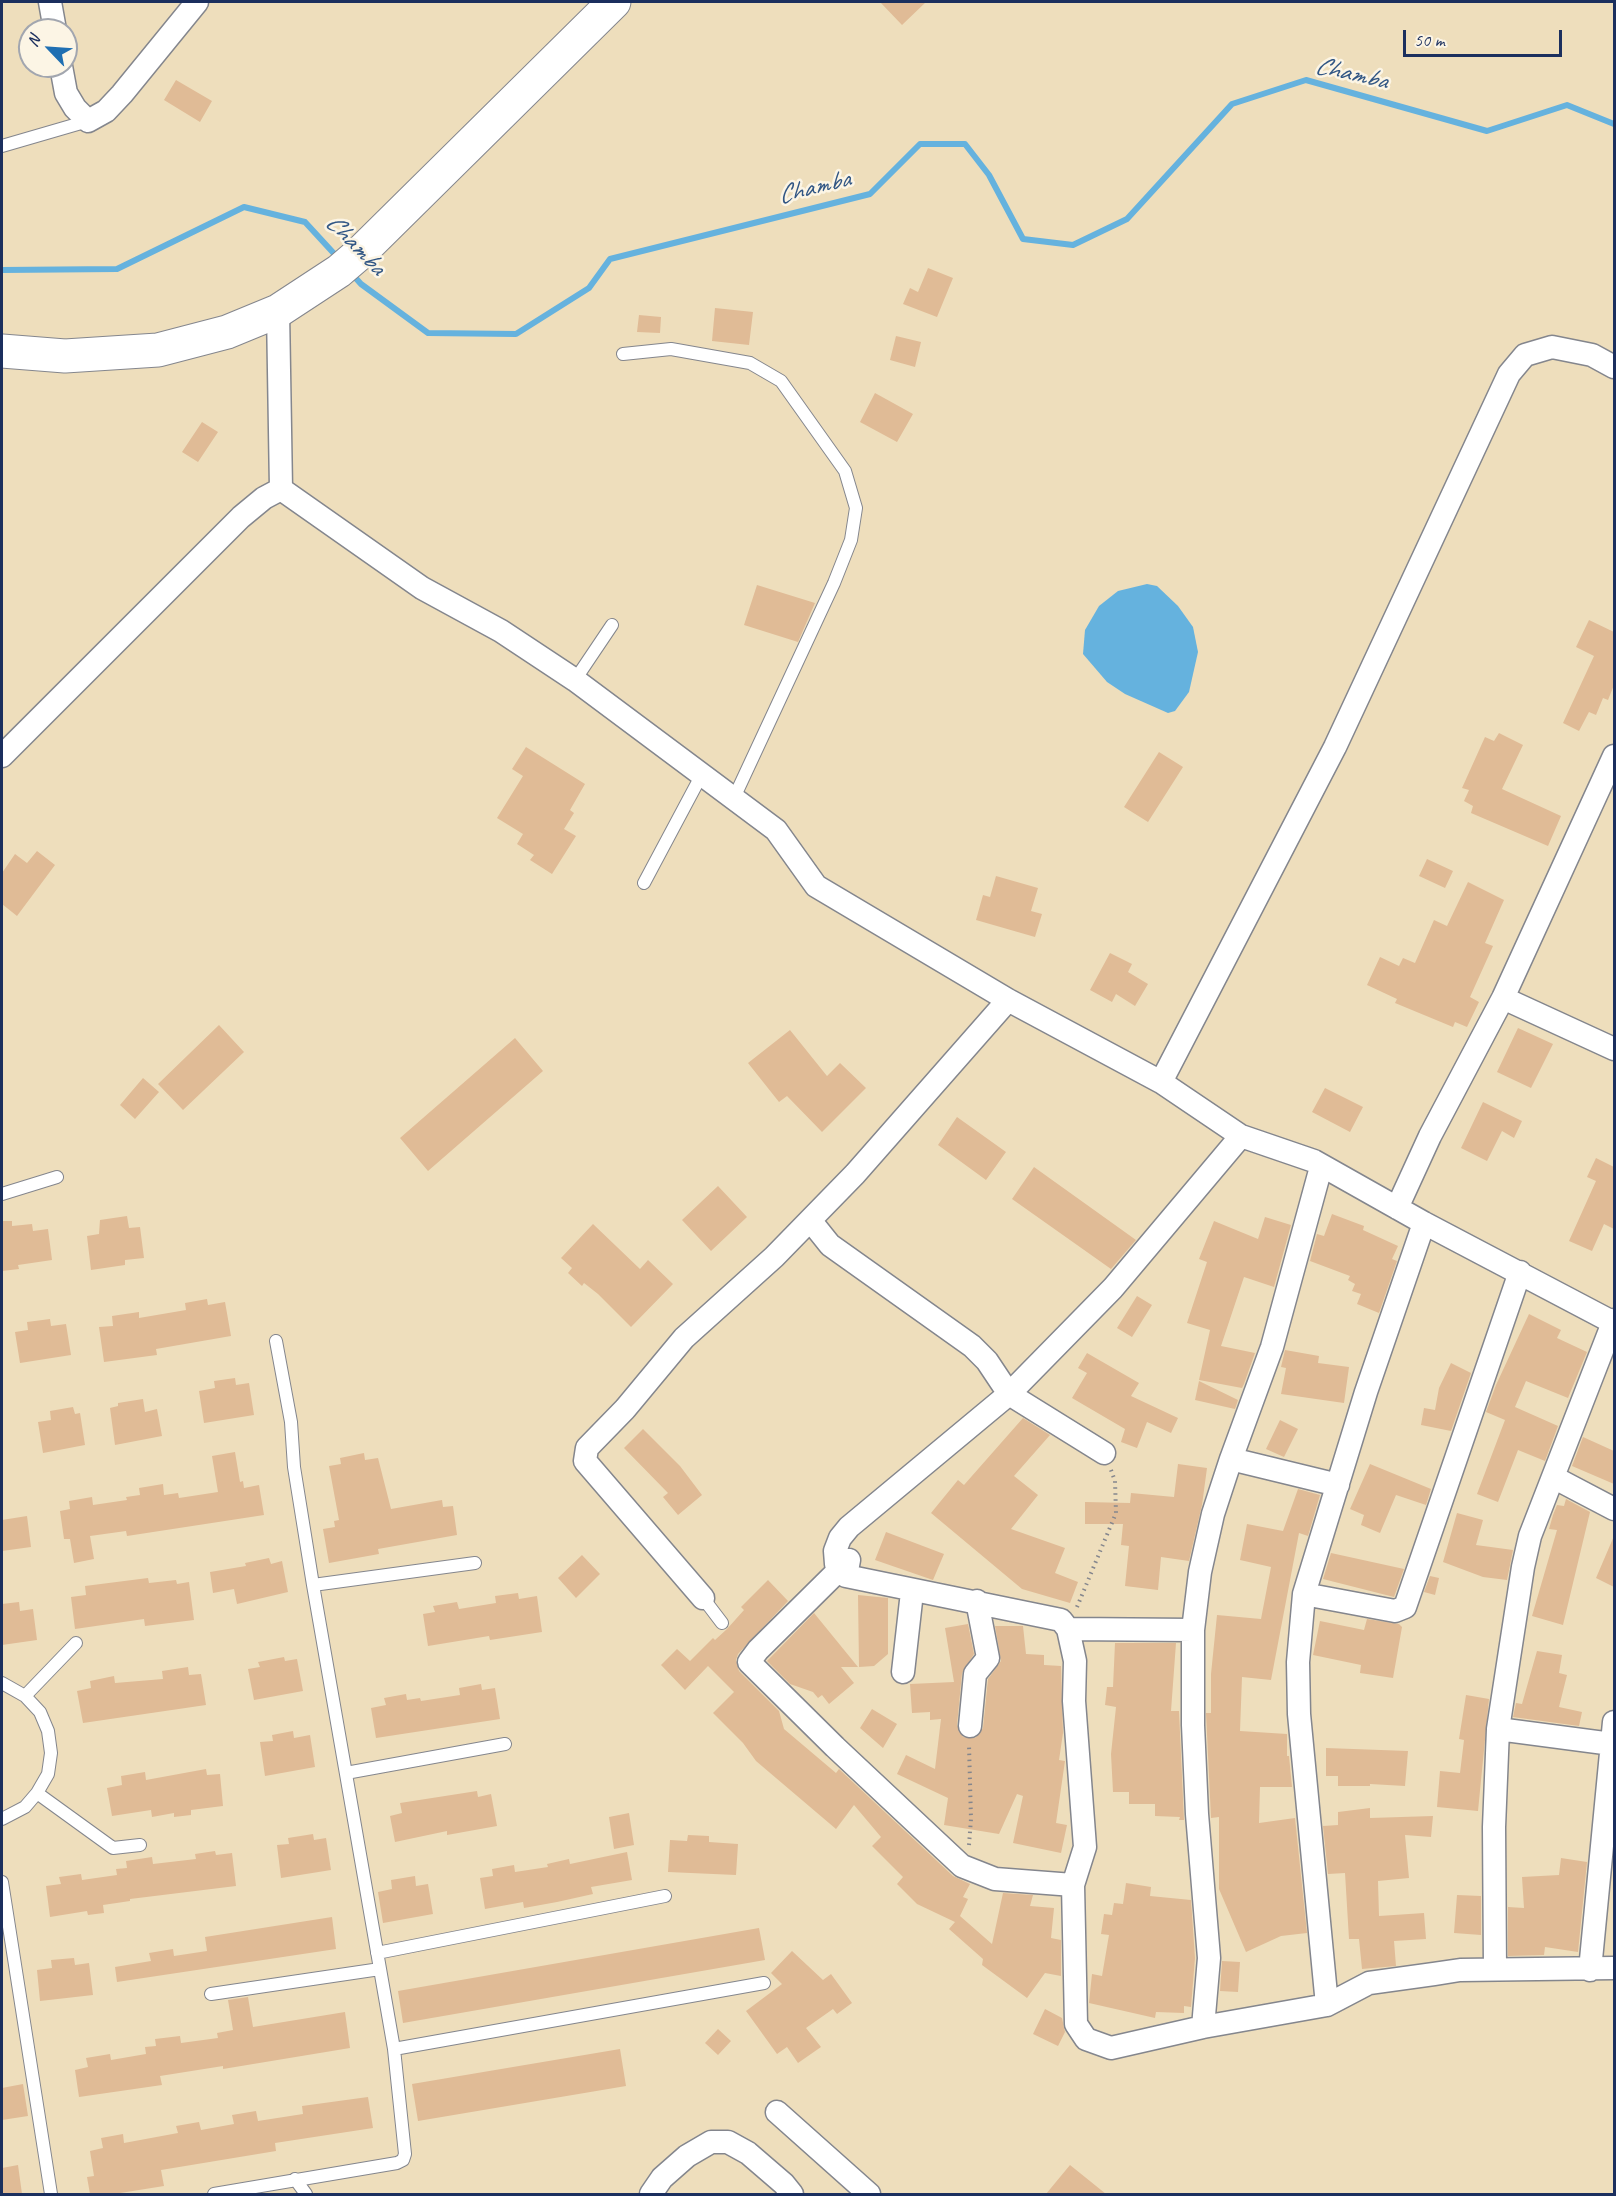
<!DOCTYPE html>
<html>
<head>
<meta charset="utf-8">
<style>
  body { margin:0 }
  #map { position:relative; width:1616px; height:2196px; overflow:hidden; background:#eedebc; font-family:Caveat,sans-serif }
  canvas { display:block }
  .frame { position:absolute; inset:0; border:3px solid #1b2f5e; pointer-events:none }
  .north { position:absolute; left:18px; top:18px; width:60px; height:60px; box-sizing:border-box; background:#fcf5e5; border:2px solid #a2a6af; border-radius:50%; rotate:295deg; font-size:16px; font-weight:700; line-height:24px; text-align:center; color:#1b2f5e }
  .north::after { content:''; display:block; margin:auto; width:21px; height:27px; background:#1f6fb2; clip-path:polygon(50% 0,100% 100%,50% 72%,0 100%) }
  .scale { position:absolute; left:1403px; top:30px; width:159px; height:27px; box-sizing:border-box; border:3px solid #1b2f5e; border-top:0; padding-left:8px; font-size:18px; line-height:21px; white-space:nowrap; color:#1b2f5e; -webkit-text-stroke:4px #fcf5e5; paint-order:stroke }
</style>
</head>
<body>
<div id="map">
<canvas width="1616" height="2196"></canvas>
<div class="frame"></div>
<div class="north">N</div>
<div class="scale">50 m</div>
</div>
<script>
const ctx = document.querySelector('canvas').getContext('2d');
ctx.lineJoin = 'round';
function fillPath(path, color) { ctx.fillStyle = color; ctx.fill(path, 'evenodd'); }
const toPath = rows => new Path2D(rows.map(r => 'M' + r).join(''));
function strokePath(path, color, width, dash) { ctx.strokeStyle = color; ctx.lineWidth = width; ctx.lineCap = dash ? 'butt' : 'round'; ctx.setLineDash(dash || []); ctx.stroke(path); }
function drawText(font, color, halo, rows, align = 'center') {
  ctx.font = font + ' Caveat,sans-serif'; ctx.lineWidth = 5; ctx.setLineDash([]); ctx.textBaseline = 'middle'; ctx.strokeStyle = halo; ctx.fillStyle = color; for (const [text, x, y, turn = 0] of rows) {
    ctx.save(); ctx.translate(x, y); ctx.rotate((+turn || 0) * Math.PI / 180); ctx.textAlign = isNaN(turn) ? turn : align; if (halo) ctx.strokeText(text, 0, 0); ctx.fillText(text, 0, 0); ctx.restore();
  }
}
const water = toPath([
  [1147,584,1157,586,1178,606,1193,627,1198,652,1189,692,1175,711,1168,713,1125,694,1107,682,1083,654,1085,630,1099,606,1118,591]
]);
const stream = toPath([
  [2,270,117,269,244,207,305,222,339,259],
  [352,274,361,284,428,333,516,334,589,288,610,259,870,194,920,144,965,144,989,175,1023,239,1073,245,1127,219,1232,104,1306,80,1487,131,1567,105,1614,124]
]);
const building = toPath([
  [880,2,926,2,902,25],
  [176,80,212,101,200,122,164,100],
  [928,268,953,278,937,317,903,304,910,288,918,292],
  [715,308,753,312,749,345,712,341],
  [639,315,661,317,660,333,637,332],
  [896,336,921,342,915,367,890,360],
  [875,393,913,414,897,442,860,422],
  [202,422,218,432,198,462,182,452],
  [757,585,815,603,798,642,744,625],
  [1589,620,1614,632,1614,685,1608,700,1603,698,1596,715,1589,712,1579,731,1563,723,1594,656,1576,647],
  [1499,733,1523,745,1502,789,1561,816,1548,846,1471,813,1473,806,1464,801,1469,790,1462,788,1485,737,1494,741],
  [526,747,585,784,570,810,574,813,564,829,576,836,552,874,530,860,534,855,517,844,523,834,497,818,523,776,512,769],
  [1159,752,1183,767,1148,822,1124,807],
  [37,851,55,865,17,916,2,904,2,873,15,854,27,863],
  [1427,859,1453,871,1445,888,1419,876],
  [996,876,1038,888,1031,911,1042,914,1035,937,976,920,983,895,990,897],
  [1468,882,1504,900,1485,943,1493,946,1470,997,1479,1002,1467,1027,1455,1022,1453,1027,1395,1003,1397,999,1367,985,1380,957,1399,966,1403,958,1415,963,1434,920,1447,926],
  [1110,953,1132,964,1128,972,1148,984,1135,1006,1116,994,1112,1002,1090,990],
  [219,1025,244,1052,183,1110,158,1084],
  [1518,1028,1553,1044,1531,1088,1497,1072],
  [790,1030,827,1076,840,1063,866,1088,822,1132,787,1096,779,1102,748,1063],
  [515,1038,543,1071,428,1171,400,1138],
  [143,1078,159,1092,135,1119,120,1105],
  [1325,1088,1363,1107,1350,1132,1312,1112],
  [1483,1102,1522,1121,1514,1138,1502,1131,1487,1161,1461,1148],
  [957,1117,1006,1152,986,1180,938,1145],
  [1596,1158,1614,1167,1614,1229,1604,1224,1592,1251,1569,1241,1596,1181,1587,1177],
  [1034,1167,1136,1240,1111,1269,1012,1199],
  [718,1186,747,1217,711,1251,682,1220],
  [1332,1214,1364,1226,1363,1230,1398,1246,1392,1259,1397,1261,1379,1313,1357,1304,1361,1294,1352,1291,1355,1284,1348,1280,1350,1276,1310,1261,1317,1234,1324,1236],
  [127,1216,129,1228,140,1227,144,1258,125,1260,125,1265,91,1270,87,1236,99,1234,100,1220],
  [1265,1217,1291,1225,1274,1287,1244,1277,1221,1346,1255,1353,1244,1384,1242,1388,1199,1380,1210,1330,1187,1323,1207,1262,1199,1259,1214,1221,1258,1239],
  [2,1221,12,1221,12,1226,32,1224,33,1231,48,1229,52,1260,18,1265,19,1269,2,1271],
  [593,1224,640,1269,648,1260,673,1284,631,1327,598,1294,584,1283,582,1286,568,1273,572,1268,561,1258],
  [1137,1296,1152,1305,1132,1337,1117,1328],
  [207,1299,208,1305,225,1302,231,1336,156,1349,157,1355,104,1362,99,1327,113,1326,112,1316,139,1312,139,1318,186,1310,185,1303],
  [1529,1314,1561,1330,1557,1338,1587,1352,1568,1398,1526,1381,1515,1407,1558,1426,1545,1461,1518,1450,1498,1502,1477,1494,1505,1420,1486,1412,1496,1385],
  [50,1319,51,1326,66,1324,71,1355,20,1363,15,1332,28,1330,27,1322],
  [1285,1350,1319,1356,1318,1363,1349,1367,1344,1403,1281,1394,1286,1368,1281,1367],
  [1087,1353,1139,1383,1131,1396,1178,1418,1171,1433,1147,1422,1137,1448,1121,1442,1125,1429,1072,1398,1087,1373,1078,1368],
  [1451,1363,1471,1373,1451,1431,1421,1425,1424,1408,1435,1410,1439,1388],
  [235,1378,236,1385,249,1383,254,1415,204,1423,199,1391,215,1388,214,1381],
  [1199,1381,1238,1400,1235,1409,1195,1400],
  [143,1399,145,1412,157,1409,162,1436,115,1445,110,1408,118,1406,118,1403],
  [73,1407,75,1414,80,1413,85,1445,43,1453,38,1422,51,1420,50,1411],
  [1023,1418,1050,1435,1014,1476,1038,1495,1011,1529,1065,1548,1055,1573,1078,1582,1070,1603,1022,1589,931,1513,958,1480,964,1485],
  [1280,1420,1298,1429,1284,1457,1266,1449],
  [643,1429,680,1466,702,1495,678,1515,663,1497,668,1493,624,1448],
  [1583,1437,1614,1451,1614,1484,1572,1466],
  [235,1452,240,1482,243,1481,244,1488,259,1485,264,1515,127,1536,126,1531,90,1536,94,1559,74,1563,70,1539,64,1539,60,1511,70,1509,69,1501,92,1497,93,1505,127,1500,126,1497,140,1495,139,1488,163,1484,164,1495,178,1493,179,1498,218,1492,212,1456],
  [364,1453,365,1460,378,1458,391,1509,442,1500,443,1507,453,1506,457,1535,378,1549,379,1554,329,1563,323,1529,335,1527,334,1521,339,1520,329,1466,341,1464,340,1458],
  [1178,1464,1207,1468,1202,1505,1189,1561,1161,1557,1158,1590,1125,1586,1129,1546,1121,1545,1123,1524,1085,1524,1085,1502,1130,1503,1131,1493,1174,1497],
  [1370,1464,1431,1489,1426,1505,1396,1495,1380,1533,1361,1525,1364,1515,1350,1509],
  [1298,1489,1320,1495,1308,1536,1299,1533,1271,1680,1242,1677,1240,1731,1287,1734,1287,1756,1289,1756,1292,1787,1260,1787,1259,1823,1295,1818,1307,1933,1281,1936,1246,1952,1219,1889,1219,1817,1211,1818,1206,1713,1211,1713,1211,1674,1217,1615,1261,1619,1271,1567,1240,1560,1247,1524,1283,1531],
  [1566,1499,1590,1512,1563,1625,1532,1616,1557,1530,1549,1529,1553,1515,1557,1505,1564,1506],
  [1457,1513,1483,1520,1476,1545,1513,1550,1507,1580,1483,1577,1443,1562],
  [27,1516,31,1547,2,1551,2,1520],
  [886,1532,944,1554,933,1580,875,1560],
  [1614,1536,1614,1587,1596,1578],
  [1331,1553,1404,1569,1394,1597,1323,1579],
  [582,1555,600,1574,576,1598,558,1578],
  [269,1558,271,1564,282,1561,288,1592,237,1604,234,1589,213,1593,210,1572,246,1566,245,1563],
  [1430,1576,1439,1578,1435,1595,1424,1592],
  [148,1578,149,1583,176,1580,177,1584,189,1582,194,1620,145,1626,144,1619,75,1629,71,1597,86,1595,85,1586],
  [768,1580,788,1601,738,1654,736,1660,739,1671,779,1711,784,1729,836,1773,839,1769,953,1876,970,1884,963,1897,968,1899,960,1916,992,1944,1003,1893,1033,1895,1030,1906,1054,1908,1051,1938,1061,1940,1061,1976,1045,1973,1027,1998,982,1965,983,1959,949,1929,955,1922,917,1904,897,1884,903,1877,872,1846,881,1837,854,1805,836,1829,756,1761,743,1743,713,1713,734,1692,708,1666,685,1690,661,1665,677,1649,690,1661,713,1638,715,1640,727,1629,744,1610,741,1607],
  [518,1593,519,1599,537,1596,542,1632,490,1640,489,1636,428,1646,423,1614,435,1612,433,1606,457,1602,459,1609,496,1603,495,1596],
  [858,1595,888,1598,888,1654,874,1666,859,1667],
  [19,1602,20,1611,33,1609,37,1640,2,1645,2,1604],
  [814,1613,858,1667,841,1667,854,1683,829,1704,822,1695,818,1698,813,1692,790,1684,767,1661],
  [1367,1619,1399,1624,1402,1627,1393,1678,1360,1673,1361,1665,1313,1655,1320,1621,1364,1630],
  [968,1624,974,1654,962,1673,957,1725,963,1737,975,1738,983,1728,988,1679,1001,1661,995,1626,1023,1626,1026,1654,1044,1655,1044,1665,1061,1666,1063,1733,1059,1760,1065,1761,1056,1823,1067,1825,1061,1853,1013,1843,1023,1796,1017,1794,999,1834,944,1825,948,1798,897,1774,906,1755,935,1769,941,1719,930,1720,930,1712,912,1713,910,1684,954,1682,945,1628],
  [1115,1643,1176,1643,1171,1711,1179,1711,1184,1820,1179,1820,1180,1817,1155,1816,1155,1804,1129,1804,1129,1792,1113,1792,1111,1754,1116,1707,1105,1705,1107,1687,1113,1687],
  [1537,1651,1562,1655,1559,1673,1567,1675,1559,1707,1582,1712,1579,1726,1513,1717,1516,1703,1522,1704],
  [284,1657,285,1661,297,1659,303,1691,254,1700,248,1669,260,1667,258,1662],
  [188,1667,189,1675,201,1674,206,1705,83,1723,77,1691,91,1688,90,1681,114,1676,115,1683,163,1679,162,1671],
  [481,1684,482,1690,495,1688,500,1719,376,1738,371,1708,386,1705,384,1698,406,1694,407,1700,420,1698,421,1701,460,1695,459,1688],
  [1466,1695,1489,1699,1478,1811,1437,1807,1440,1771,1460,1773,1464,1740,1459,1739],
  [872,1709,897,1724,883,1748,860,1728],
  [293,1731,294,1738,310,1735,315,1767,265,1776,260,1742,273,1741,272,1735],
  [1326,1748,1408,1751,1405,1786,1370,1784,1370,1786,1338,1786,1338,1776,1326,1776],
  [206,1769,207,1775,220,1774,223,1806,191,1810,191,1815,174,1817,174,1813,152,1817,151,1810,112,1816,107,1788,122,1785,121,1776,145,1772,146,1780],
  [477,1791,478,1797,491,1794,497,1826,447,1835,447,1831,395,1842,390,1816,402,1813,400,1803],
  [1370,1808,1370,1818,1433,1816,1431,1837,1405,1835,1409,1878,1378,1881,1379,1916,1424,1913,1426,1939,1394,1941,1396,1966,1362,1969,1359,1939,1349,1939,1345,1873,1328,1874,1323,1826,1338,1825,1338,1812],
  [629,1813,634,1845,614,1849,609,1817],
  [313,1834,314,1840,326,1838,331,1870,281,1878,277,1845,289,1844,288,1838],
  [688,1835,709,1836,709,1842,738,1844,736,1875,668,1872,670,1840,687,1841],
  [215,1851,216,1855,232,1853,236,1886,130,1899,130,1901,103,1905,104,1913,88,1915,87,1911,50,1917,46,1886,61,1884,59,1877,81,1874,82,1880,117,1875,116,1869,127,1868,126,1861,152,1857,153,1864,196,1859,195,1854],
  [627,1852,632,1880,591,1887,593,1894,557,1902,524,1908,523,1902,485,1909,480,1878,493,1876,492,1869,514,1865,515,1872,548,1867,547,1864,569,1859,570,1864],
  [1561,1858,1587,1862,1578,1952,1545,1947,1544,1955,1508,1956,1508,1907,1524,1908,1522,1877,1559,1875],
  [415,1876,416,1886,428,1884,433,1914,383,1923,378,1892,392,1889,391,1880],
  [1126,1883,1151,1887,1150,1896,1191,1900,1195,1958,1191,2007,1184,2006,1184,2013,1156,2012,1155,2018,1089,2003,1092,1974,1102,1976,1109,1935,1101,1934,1104,1914,1112,1915,1114,1903,1123,1904],
  [1457,1895,1481,1896,1481,1935,1454,1933],
  [332,1917,336,1949,117,1982,115,1967,151,1961,149,1953,173,1949,174,1956,207,1951,205,1937],
  [759,1928,765,1960,403,2023,398,1991],
  [792,1951,823,1980,831,1974,852,2003,837,2014,833,2009,806,2028,821,2047,798,2063,787,2047,777,2054,746,2011,782,1984,771,1973],
  [74,1958,75,1965,89,1963,93,1995,40,2001,37,1970,52,1968,51,1960],
  [1222,1961,1240,1962,1238,1992,1220,1991],
  [248,1997,253,2027,345,2012,350,2048,223,2069,223,2066,160,2076,162,2085,79,2097,75,2070,88,2067,86,2058,110,2054,111,2060,146,2054,145,2047,156,2046,155,2039,180,2036,181,2043,218,2038,217,2033,233,2030,228,2000],
  [1045,2009,1062,2018,1065,2032,1058,2046,1033,2034],
  [718,2029,731,2041,718,2055,705,2043],
  [620,2049,626,2086,418,2121,412,2084],
  [23,2084,28,2116,2,2120,2,2088],
  [368,2097,373,2128,275,2143,276,2151,161,2170,164,2186,114,2194,90,2194,87,2177,94,2176,90,2151,103,2148,101,2138,123,2134,124,2143,178,2133,176,2126,199,2122,201,2130,234,2124,232,2115,256,2111,258,2121,303,2114,302,2106],
  [18,2165,22,2194,2,2194,2,2168],
  [1070,2165,1106,2194,1046,2194]
]);
const path = toPath([
  [1077,1607,1116,1513,1115,1481,1111,1470],
  [969,1845,971,1819,969,1745]
]);
const service = toPath([
  [2,146,88,121],
  [623,354,671,349,750,363,781,381,845,471,856,508,851,540,834,583,733,800],
  [575,680,612,625],
  [644,883,701,776],
  [2,1194,57,1177],
  [313,1585,475,1563],
  [703,1598,722,1623],
  [2,1683,25,1696,40,1712,48,1731,51,1753,48,1774,37,1793,25,1807,2,1819],
  [25,1696,76,1643],
  [346,1773,505,1744],
  [37,1793,113,1848,140,1845],
  [2,1882,51,2194],
  [377,1953,665,1896],
  [211,1994,380,1969],
  [394,2049,764,1983],
  [295,2179,306,2194],
  [214,2194,397,2163,403,2160,405,2154,394,2049,313,1585,294,1467,291,1422,276,1341]
]);
const minor = toPath([
  [50,2,55,30],
  [61,66,66,93,75,108,88,121,106,111,122,94,197,2],
  [278,311,281,489],
  [281,489,422,588,501,631,575,680,776,830,816,886,1008,1000,1161,1082,1241,1136,1314,1161,1424,1223,1614,1323],
  [2,756,241,517,264,498,281,489],
  [1503,998,1614,1049],
  [1161,1082,1335,747,1509,374,1525,355,1552,347,1592,355,1614,367],
  [1241,1136,1113,1288,1009,1394,849,1527,840,1538,835,1551,836,1564,849,1560,846,1576,1061,1620,1068,1629,1075,1661,1074,1701,1085,1847,1073,1885,1076,2024,1086,2039,1111,2048,1203,2027,1327,2005,1369,1983,1434,1974,1460,1970,1614,1968],
  [1397,1208,1430,1136,1503,998,1614,756],
  [810,1220,830,1245,972,1346,987,1361,1009,1394,1104,1453],
  [1231,1459,1338,1485],
  [1553,1477,1614,1509],
  [849,1560,758,1650,749,1662,835,1747,962,1866,995,1879,1073,1885],
  [1304,1594,1395,1611,1405,1607,1520,1272],
  [703,1598,585,1461,587,1448,625,1409,684,1338,774,1257,855,1174,1008,1000],
  [1068,1629,1193,1630],
  [903,1672,912,1592],
  [970,1726,975,1674,988,1658,977,1601],
  [1498,1729,1612,1744],
  [1495,1969,1494,1827,1498,1729,1523,1567,1530,1536,1614,1320],
  [1590,1970,1614,1722],
  [1327,2005,1299,1714,1298,1662,1304,1594,1366,1392,1424,1223],
  [1203,2027,1209,1958,1197,1814,1193,1725,1193,1630,1200,1572,1213,1514,1231,1459,1272,1347,1321,1167],
  [777,2112,869,2194],
  [651,2194,662,2178,687,2156,711,2142,728,2142,748,2153,784,2184,792,2194]
]);
const secondary = toPath([
  [2,351,65,356,158,350,227,332,278,311,339,271,360,253,614,2]
]);
const waterNames = [
  ["Chamba",1351,74,13],
  ["Chamba",814,188,-14],
  ["Chamba",355,245,46]
];
fillPath(water, '#65b2de');
strokePath(stream, '#65b2de', 6);
fillPath(building, '#e0bb96');
strokePath(service, '#84868d', 14);
strokePath(minor, '#84868d', 25);
strokePath(secondary, '#84868d', 35);
strokePath(path, '#84868d', 4, [1.5, 4.5]);
strokePath(service, '#fff', 12);
strokePath(minor, '#fff', 22);
strokePath(secondary, '#fff', 33);
drawText('italic 26px', '#315684', '#fcf5e5', waterNames);
</script>
</body>
</html>
